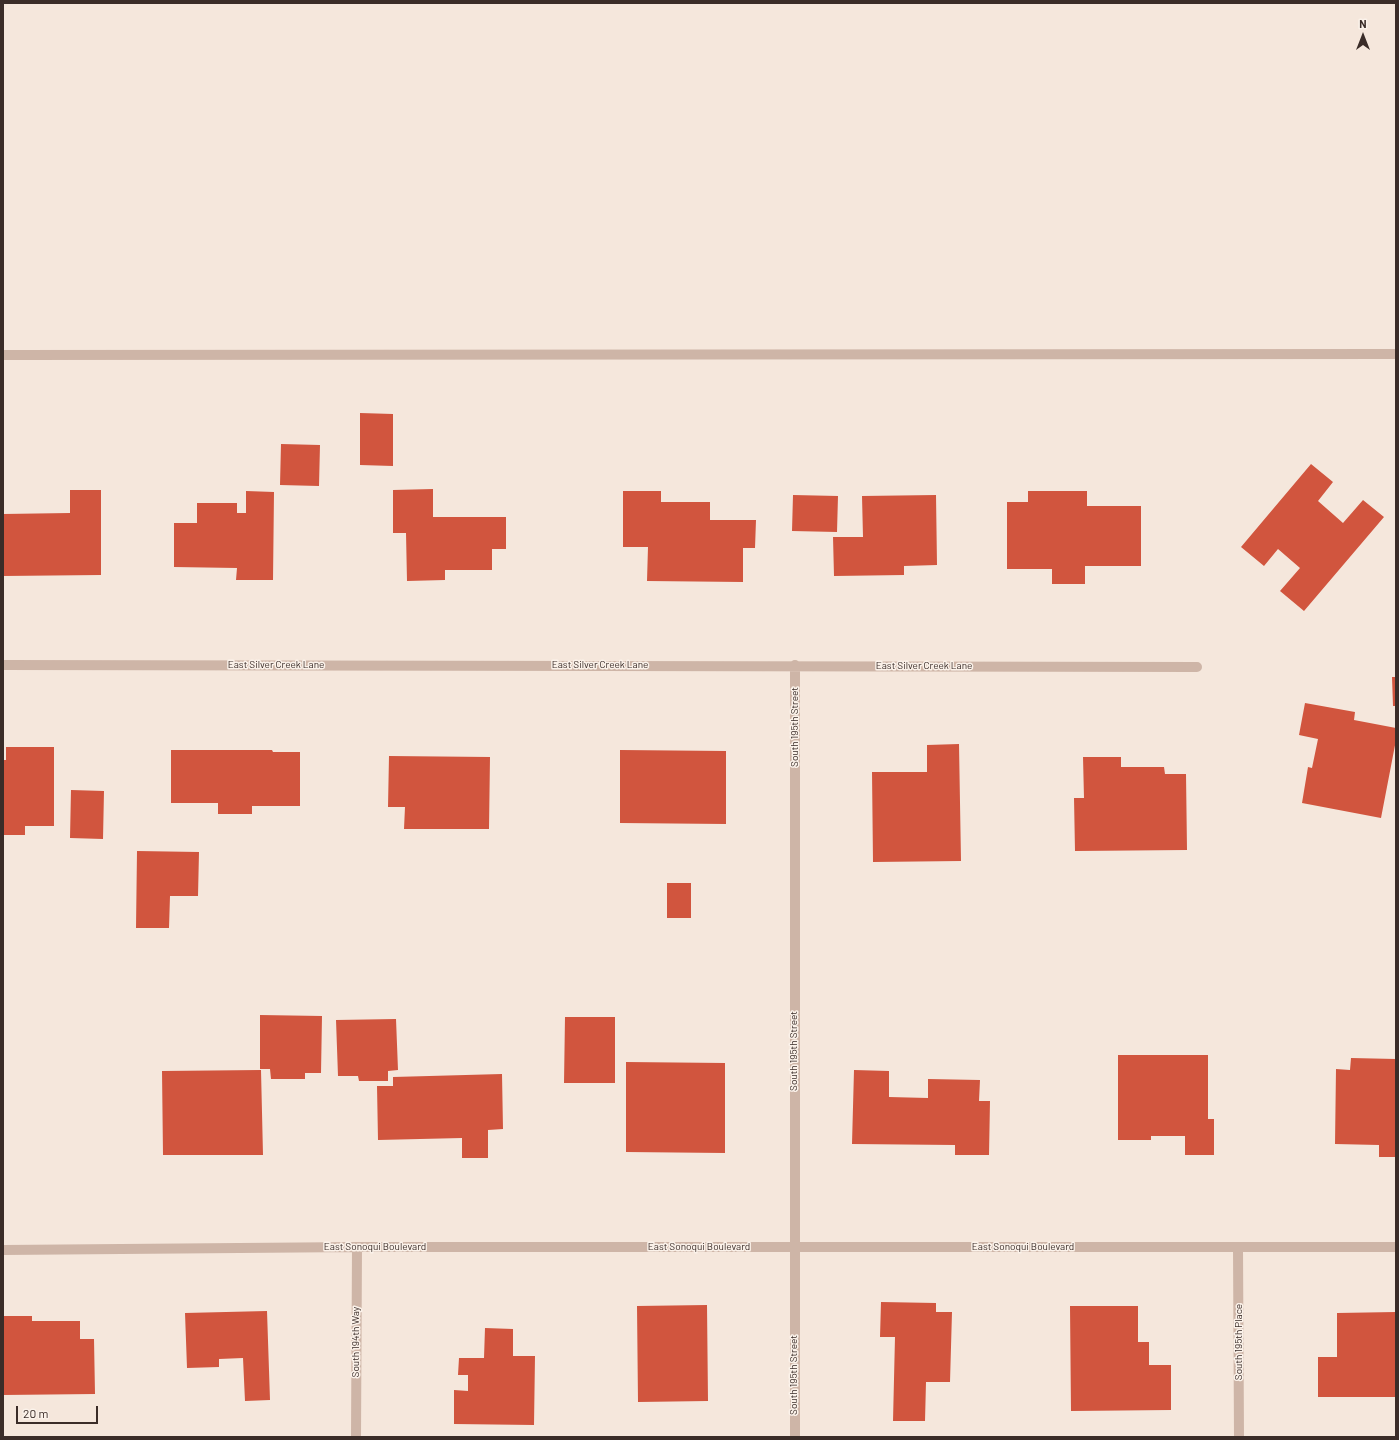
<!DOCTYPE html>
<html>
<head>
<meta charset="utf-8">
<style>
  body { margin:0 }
  #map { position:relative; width:1399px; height:1440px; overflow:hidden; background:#f5e7dc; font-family:Barlow,sans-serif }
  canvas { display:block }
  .frame { position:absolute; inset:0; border:4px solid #3a2c28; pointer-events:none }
  .north { position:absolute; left:1343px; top:16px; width:40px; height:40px; -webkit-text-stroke:3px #fbf2ea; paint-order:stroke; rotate:0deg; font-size:11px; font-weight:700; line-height:16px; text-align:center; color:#3a2c28 }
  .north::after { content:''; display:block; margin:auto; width:14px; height:18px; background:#3a2c28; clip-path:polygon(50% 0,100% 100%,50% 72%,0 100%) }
  .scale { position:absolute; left:16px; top:1406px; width:82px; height:18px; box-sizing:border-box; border:2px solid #3a2c28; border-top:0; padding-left:5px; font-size:12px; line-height:14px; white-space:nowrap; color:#3a2c28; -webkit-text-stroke:3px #fbf2ea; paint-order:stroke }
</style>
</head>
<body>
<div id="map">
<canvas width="1399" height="1440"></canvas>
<div class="frame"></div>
<div class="north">N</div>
<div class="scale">20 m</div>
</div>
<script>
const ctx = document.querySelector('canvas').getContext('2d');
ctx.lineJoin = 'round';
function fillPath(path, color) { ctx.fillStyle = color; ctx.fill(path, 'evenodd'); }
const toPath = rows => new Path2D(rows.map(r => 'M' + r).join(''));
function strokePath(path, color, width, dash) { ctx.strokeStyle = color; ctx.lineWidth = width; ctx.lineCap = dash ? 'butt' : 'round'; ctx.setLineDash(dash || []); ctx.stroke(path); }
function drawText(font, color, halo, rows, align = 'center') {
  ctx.font = font + ' Barlow,sans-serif'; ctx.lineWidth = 3; ctx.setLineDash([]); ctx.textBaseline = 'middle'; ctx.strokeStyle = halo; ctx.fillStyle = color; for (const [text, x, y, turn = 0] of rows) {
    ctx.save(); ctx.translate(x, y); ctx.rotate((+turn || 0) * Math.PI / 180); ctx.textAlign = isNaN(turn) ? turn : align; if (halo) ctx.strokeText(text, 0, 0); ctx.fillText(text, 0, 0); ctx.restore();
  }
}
const building = toPath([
  [360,413,393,414,393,466,360,465],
  [281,444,320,445,319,486,280,485],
  [1311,464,1333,482,1318,501,1343,523,1363,500,1384,517,1304,611,1280,591,1300,568,1278,549,1264,566,1241,547],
  [433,489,433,517,506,517,506,549,492,549,492,570,445,570,445,580,407,581,406,533,393,533,393,490],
  [70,490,101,490,101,575,3,576,3,514,70,513],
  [246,491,274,492,273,580,236,580,237,568,174,567,174,523,197,523,197,503,237,503,237,513,246,513],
  [623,491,661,491,661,502,710,502,710,520,756,520,755,548,743,548,743,582,647,581,648,547,623,547],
  [1028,491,1087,491,1087,506,1141,506,1141,566,1085,566,1085,584,1052,584,1052,569,1007,569,1007,502,1028,502],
  [793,495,838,496,837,532,792,531],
  [936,495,937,565,904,566,904,575,834,576,833,537,863,537,862,496],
  [1392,677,1396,677,1396,706,1393,706],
  [1305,703,1355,712,1354,720,1396,728,1396,740,1381,818,1302,803,1308,767,1312,768,1318,739,1299,735],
  [959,744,961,861,873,862,872,772,927,772,927,745],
  [6,747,54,747,54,826,25,826,25,835,3,835,3,760,6,760],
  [171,750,272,750,273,752,300,752,300,806,252,806,252,814,218,814,218,803,171,803],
  [620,750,726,751,726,824,620,823],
  [389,756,490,757,489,829,404,829,405,807,388,807],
  [1083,757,1121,757,1121,767,1164,767,1165,774,1186,774,1187,850,1075,851,1074,798,1084,798],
  [71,790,104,791,103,839,70,838],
  [137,851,199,852,198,896,170,896,169,928,136,928],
  [667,883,691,883,691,918,667,918],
  [260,1015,322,1016,321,1073,305,1073,305,1079,271,1079,270,1069,260,1069],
  [565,1017,615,1017,615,1083,564,1083],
  [396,1019,398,1070,388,1071,388,1081,359,1081,358,1076,338,1076,336,1020],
  [1118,1055,1208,1055,1208,1119,1214,1119,1214,1155,1185,1155,1185,1136,1151,1136,1151,1140,1118,1140],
  [1351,1058,1396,1059,1396,1157,1379,1157,1379,1145,1335,1144,1336,1069,1350,1070],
  [626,1062,725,1063,725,1153,626,1152],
  [261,1070,263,1155,163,1155,162,1071],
  [854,1070,889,1071,889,1097,928,1098,928,1079,980,1080,979,1101,990,1101,989,1155,955,1155,955,1145,852,1144],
  [502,1074,503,1129,488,1130,488,1158,462,1158,462,1138,378,1140,377,1086,393,1086,393,1077],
  [881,1302,936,1303,936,1312,952,1312,950,1382,926,1382,925,1421,893,1421,895,1337,880,1337],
  [707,1305,708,1401,638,1402,637,1306],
  [1070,1306,1138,1306,1138,1342,1149,1342,1149,1365,1171,1365,1171,1410,1071,1411],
  [267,1311,270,1400,245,1401,243,1358,219,1359,219,1367,187,1368,185,1313],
  [1396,1312,1396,1397,1318,1397,1318,1357,1337,1357,1337,1313],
  [3,1316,32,1316,32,1321,80,1321,80,1339,94,1339,95,1394,3,1395],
  [485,1328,513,1329,513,1356,535,1356,534,1425,454,1424,454,1390,468,1391,468,1375,458,1375,459,1358,484,1358]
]);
const minor = toPath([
  [3,355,1396,354],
  [3,665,1197,667],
  [1238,1247,1239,1437],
  [3,1250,357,1247,1396,1247],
  [356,1437,357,1247],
  [795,1437,795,665]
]);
const streetNames = [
  ["East Silver Creek Lane",276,665],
  ["East Silver Creek Lane",600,665],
  ["East Silver Creek Lane",924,666],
  ["South 195th Street",795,727,-90],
  ["South 195th Street",794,1051,-90],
  ["East Sonoqui Boulevard",375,1247],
  ["East Sonoqui Boulevard",699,1247],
  ["East Sonoqui Boulevard",1023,1247],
  ["South 194th Way",356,1342,-90],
  ["South 195th Place",1239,1342,-90],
  ["South 195th Street",794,1375,-90]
];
fillPath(building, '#d1553e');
strokePath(minor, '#ceb5a7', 10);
drawText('10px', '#3a2c28', '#fbf2ea', streetNames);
</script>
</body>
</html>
